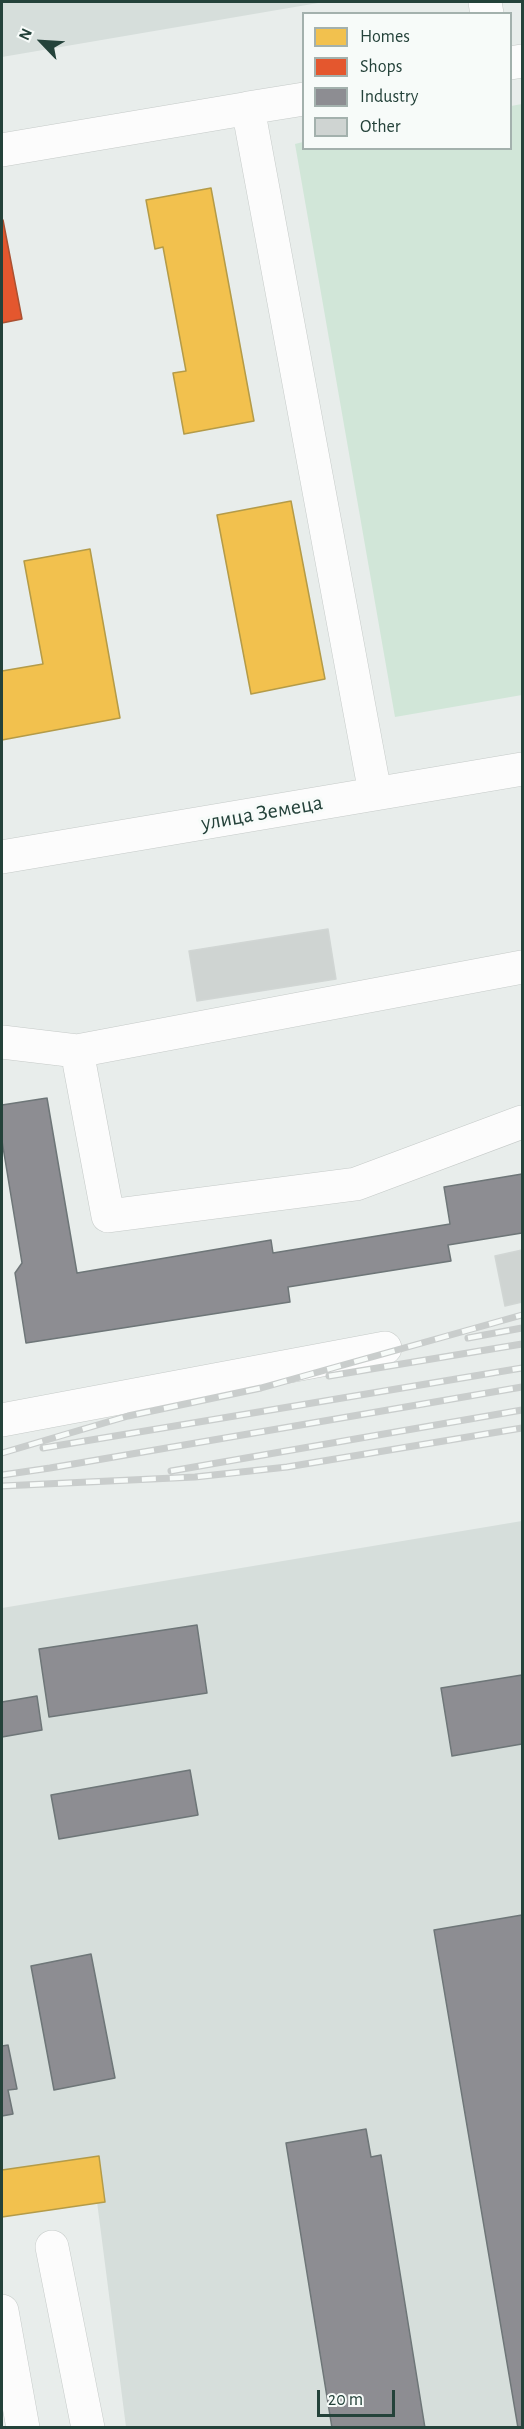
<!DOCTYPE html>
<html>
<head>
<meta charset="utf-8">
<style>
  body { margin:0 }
  #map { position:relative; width:524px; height:2429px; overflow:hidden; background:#e8edeb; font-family:"Alegreya Sans",sans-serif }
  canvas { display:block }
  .frame { position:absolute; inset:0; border:3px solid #24423a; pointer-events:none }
  .legend { position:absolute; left:302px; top:12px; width:210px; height:138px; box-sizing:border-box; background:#f7fbf9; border:2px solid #a3b1ad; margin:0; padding:8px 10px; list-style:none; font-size:18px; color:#24423a }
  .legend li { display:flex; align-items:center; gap:12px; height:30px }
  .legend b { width:30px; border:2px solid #a3b1ad }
  .north { position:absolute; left:12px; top:12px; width:60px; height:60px; -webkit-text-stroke:4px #f7fbf9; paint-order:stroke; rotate:295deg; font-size:16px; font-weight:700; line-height:24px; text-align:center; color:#24423a }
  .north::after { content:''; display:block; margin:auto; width:21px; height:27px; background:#24423a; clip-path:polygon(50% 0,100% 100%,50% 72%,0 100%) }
  .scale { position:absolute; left:317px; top:2390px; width:78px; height:27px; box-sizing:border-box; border:3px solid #24423a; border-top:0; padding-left:8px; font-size:18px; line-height:21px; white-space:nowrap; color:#24423a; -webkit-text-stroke:4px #f7fbf9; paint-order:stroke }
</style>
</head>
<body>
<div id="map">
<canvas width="524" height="2429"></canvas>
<div class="frame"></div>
<ul class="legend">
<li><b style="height:16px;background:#f2c14e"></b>Homes</li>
<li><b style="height:16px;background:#e4572e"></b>Shops</li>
<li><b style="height:16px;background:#8d8d92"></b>Industry</li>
<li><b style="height:16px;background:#cfd4d2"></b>Other</li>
</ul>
<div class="north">N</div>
<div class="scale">20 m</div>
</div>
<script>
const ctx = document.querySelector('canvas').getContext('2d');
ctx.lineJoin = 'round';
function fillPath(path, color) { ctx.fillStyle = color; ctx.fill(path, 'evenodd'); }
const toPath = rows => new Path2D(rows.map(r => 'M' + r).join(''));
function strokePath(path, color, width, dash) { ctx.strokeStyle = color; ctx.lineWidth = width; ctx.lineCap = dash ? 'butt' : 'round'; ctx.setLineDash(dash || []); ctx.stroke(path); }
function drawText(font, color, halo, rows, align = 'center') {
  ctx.font = font + ' "Alegreya Sans",sans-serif'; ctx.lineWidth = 6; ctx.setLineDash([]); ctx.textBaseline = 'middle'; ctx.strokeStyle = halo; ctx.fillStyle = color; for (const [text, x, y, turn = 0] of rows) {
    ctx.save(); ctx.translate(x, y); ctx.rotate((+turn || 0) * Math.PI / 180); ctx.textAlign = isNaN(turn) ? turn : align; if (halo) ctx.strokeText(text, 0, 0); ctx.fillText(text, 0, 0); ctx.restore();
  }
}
const built = toPath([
  [2,2,324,2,2,57],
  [522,1521,522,2427,126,2427,96,2194,2,2210,2,1608]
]);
const green = toPath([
  [522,104,522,695,395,717,295,144,303,142,304,148,510,148,511,106]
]);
const homes = toPath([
  [211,188,254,421,184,434,173,373,186,371,163,247,155,249,146,200,211,188],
  [291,501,325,679,251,694,217,515,291,501],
  [90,549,120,718,2,740,2,671,43,664,24,561,90,549],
  [99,2156,105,2202,2,2217,2,2170,99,2156]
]);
const shops = toPath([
  [3,220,22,319,2,323,2,221,3,220]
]);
const industry = toPath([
  [47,1098,77,1273,271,1240,273,1253,450,1224,444,1187,522,1174,522,1233,448,1245,451,1261,288,1287,290,1302,26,1343,15,1273,22,1263,2,1141,2,1105,47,1098],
  [197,1625,207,1693,49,1717,39,1649,197,1625],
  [522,1675,522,1744,452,1756,441,1688,522,1675],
  [37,1696,42,1730,2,1737,2,1702,37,1696],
  [190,1770,198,1815,59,1839,51,1795,190,1770],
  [522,1915,522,2428,518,2428,434,1930,522,1915],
  [91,1954,115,2078,54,2090,31,1966,91,1954],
  [8,2045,17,2089,8,2090,13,2114,2,2116,2,2046,8,2045],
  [366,2129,371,2157,381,2155,425,2428,332,2428,286,2143,366,2129]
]);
const building = toPath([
  [328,929,336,979,197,1001,189,951,328,929],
  [522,1250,522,1302,505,1306,495,1256,522,1250]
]);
const minor = toPath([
  [485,2,487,14],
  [510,63,522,61],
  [304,99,248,108,375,793],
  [2,150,250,108],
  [2,857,522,769],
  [522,967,77,1051,108,1216,356,1184,522,1122],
  [2,1042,77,1051],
  [2,1420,385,1348],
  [52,2247,88,2428],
  [2,2311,23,2428]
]);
const rail = toPath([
  [468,1338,522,1328],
  [329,1376,522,1344],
  [43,1448,522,1368],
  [2,1453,128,1416,261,1388,522,1315],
  [171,1471,522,1410],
  [2,1475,50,1468,522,1387],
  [2,1486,195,1477,287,1467,522,1428]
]);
const streetNames = [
  ["улица Земеца",262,813,-10]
];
fillPath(built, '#d6dedb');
fillPath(green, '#d1e6d8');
fillPath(homes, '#f2c14e');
strokePath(homes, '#b49b48', 1.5);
fillPath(shops, '#e4572e');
strokePath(shops, '#aa5132', 1.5);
fillPath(industry, '#8d8d92');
strokePath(industry, '#6e7678', 1.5);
fillPath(building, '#cfd4d2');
strokePath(building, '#d1d6d4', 1.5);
strokePath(minor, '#c5cac8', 34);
strokePath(minor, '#fcfcfc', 33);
strokePath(rail, '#c9cdcc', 7);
strokePath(rail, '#f7fbf9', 4.5, [14]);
drawText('22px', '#24423a', '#f7fbf9', streetNames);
</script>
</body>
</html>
